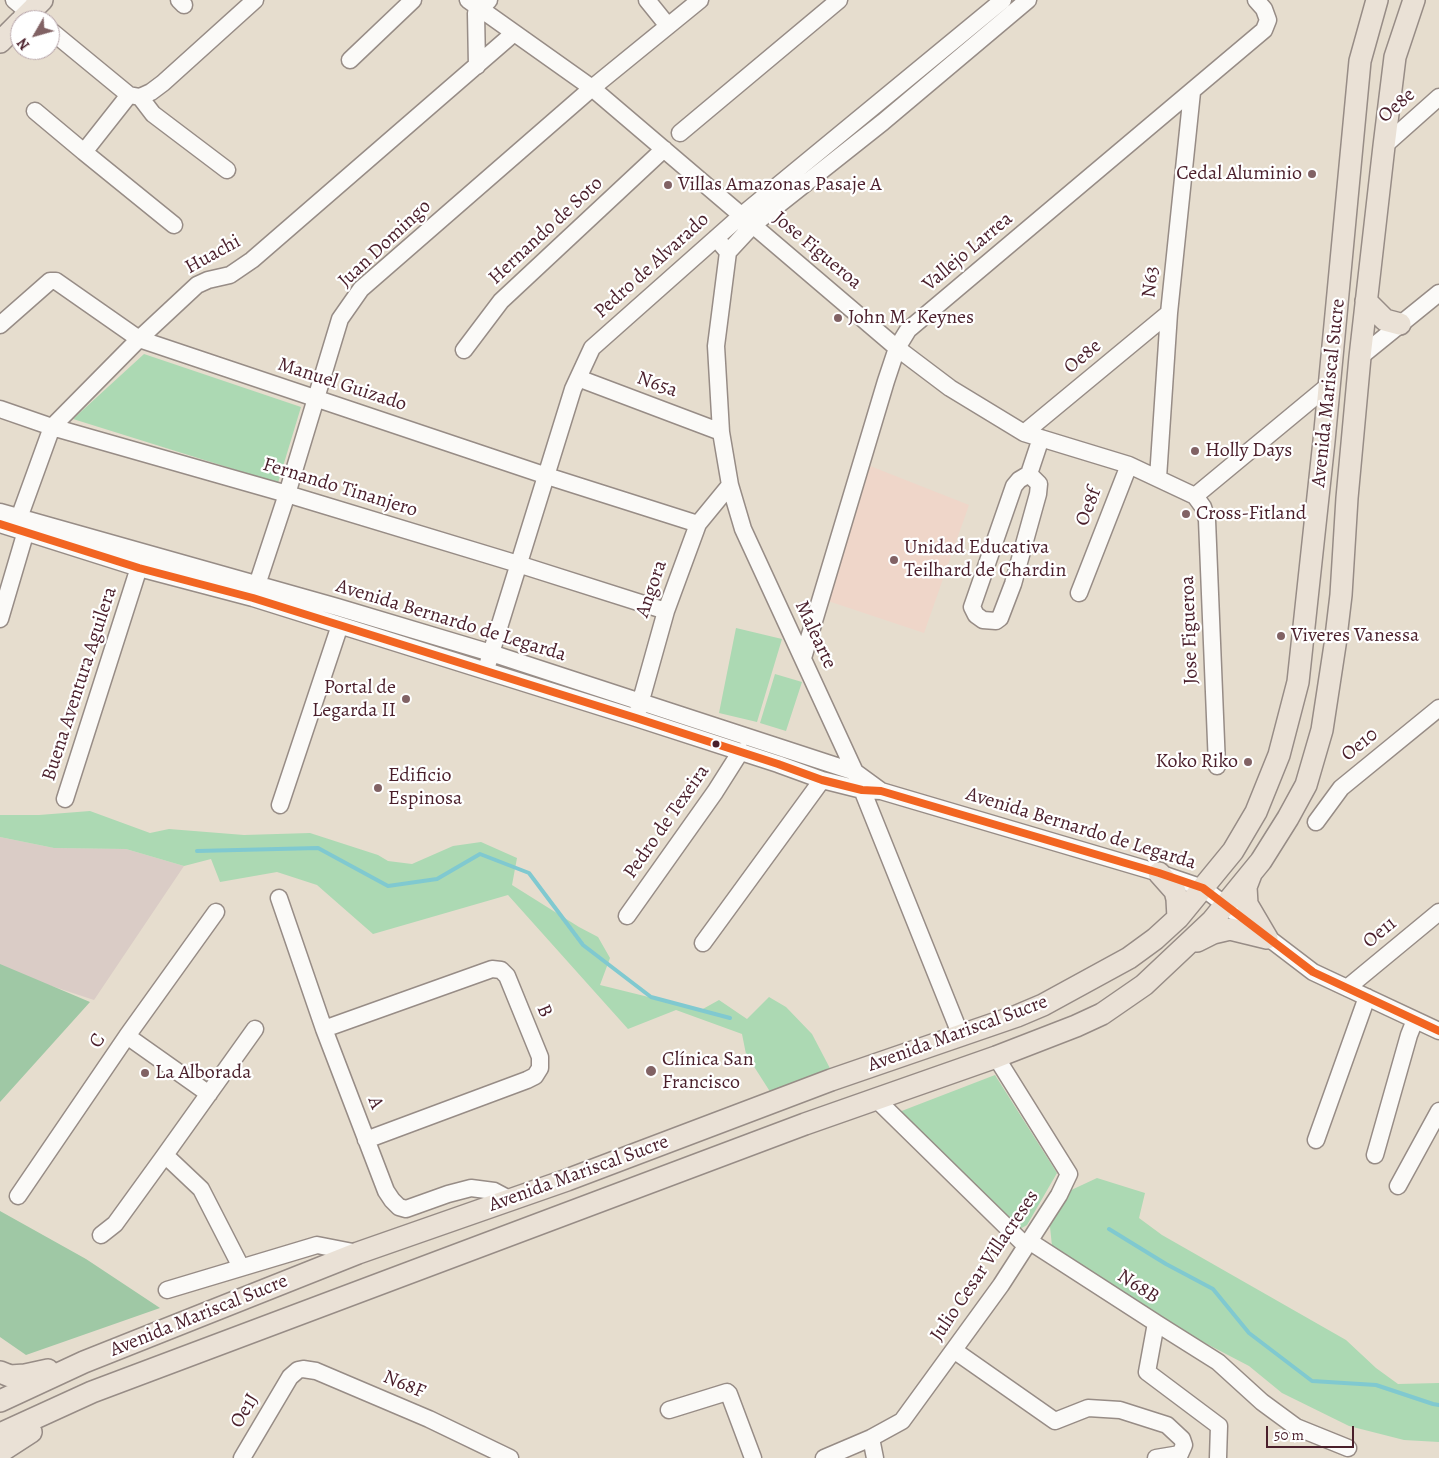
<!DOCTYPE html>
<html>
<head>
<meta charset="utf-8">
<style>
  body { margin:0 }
  #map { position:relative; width:1439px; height:1458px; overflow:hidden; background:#e6ddce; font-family:Alegreya,serif }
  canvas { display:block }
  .north { position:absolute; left:10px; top:10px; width:50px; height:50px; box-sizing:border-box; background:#fff; border:1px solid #b7a5aa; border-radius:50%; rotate:232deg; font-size:14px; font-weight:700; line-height:20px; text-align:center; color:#4a1f2b }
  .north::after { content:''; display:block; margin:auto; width:18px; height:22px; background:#816264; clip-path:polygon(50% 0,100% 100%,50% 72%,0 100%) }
  .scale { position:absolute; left:1266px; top:1426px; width:88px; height:22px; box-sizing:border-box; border:2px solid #4a1f2b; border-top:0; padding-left:6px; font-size:15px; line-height:18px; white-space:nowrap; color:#4a1f2b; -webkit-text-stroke:4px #fff; paint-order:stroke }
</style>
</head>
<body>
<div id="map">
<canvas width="1439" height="1458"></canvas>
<div class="north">N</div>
<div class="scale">50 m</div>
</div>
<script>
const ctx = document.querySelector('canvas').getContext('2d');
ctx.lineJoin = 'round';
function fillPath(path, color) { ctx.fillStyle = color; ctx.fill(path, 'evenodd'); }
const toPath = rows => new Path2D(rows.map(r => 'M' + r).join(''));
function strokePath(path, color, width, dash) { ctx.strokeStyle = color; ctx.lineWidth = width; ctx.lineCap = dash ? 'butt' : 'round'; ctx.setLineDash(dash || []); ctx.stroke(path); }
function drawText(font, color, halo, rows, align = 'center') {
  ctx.font = font + ' Alegreya,serif'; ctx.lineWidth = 4.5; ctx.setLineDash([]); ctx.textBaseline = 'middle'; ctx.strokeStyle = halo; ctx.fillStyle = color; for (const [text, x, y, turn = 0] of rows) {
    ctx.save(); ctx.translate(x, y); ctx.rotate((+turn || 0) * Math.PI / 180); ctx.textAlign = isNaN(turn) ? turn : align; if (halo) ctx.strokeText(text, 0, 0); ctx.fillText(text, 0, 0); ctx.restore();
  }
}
const built = toPath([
  [865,464,969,505,924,633,828,601]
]);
const industrial = toPath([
  [0,837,54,848,126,849,184,866,94,1000,0,969]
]);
const green = toPath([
  [144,354,301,407,278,483,73,419],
  [736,628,782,639,757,722,719,713],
  [775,674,802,682,786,731,760,723],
  [90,811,150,833,169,829,244,835,310,833,378,855,388,861,412,864,453,846,481,842,517,858,512,885,579,927,598,937,610,958,600,985,701,1010,719,1000,747,1019,769,997,786,1007,812,1034,834,1076,776,1101,746,1054,742,1034,676,1010,628,1029,508,895,373,934,317,885,277,872,220,882,211,859,184,866,126,849,54,848,0,837,0,815,39,815],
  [995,1075,1057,1173,1027,1225,1020,1229,899,1112],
  [1097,1178,1145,1193,1139,1218,1162,1235,1346,1340,1376,1368,1398,1384,1439,1383,1439,1442,1404,1440,1349,1426,1282,1393,1249,1366,1157,1318,1052,1246,1049,1217,1067,1192]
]);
const forest = toPath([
  [0,964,90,1002,0,1102],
  [0,1211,86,1259,160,1308,26,1355,0,1337]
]);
const stream = toPath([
  [197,851,318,848,388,886,437,879,480,854,529,873,583,945,651,997,730,1018],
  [1109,1229,1166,1264,1213,1289,1249,1333,1312,1381,1376,1385,1433,1404,1439,1405]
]);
const minor = toPath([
  [14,0,38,20],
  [179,0,184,5],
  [468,0,592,88,897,348,950,388,1024,433,1129,465,1195,496,1203,507,1207,520,1217,766],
  [647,0,668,26],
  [50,30,129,95,140,97],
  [350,60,413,0],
  [477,66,476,13,489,0],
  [129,95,84,152,174,225],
  [140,97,151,92,163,83,255,0],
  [140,97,153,114,227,170],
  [35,111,84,152],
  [680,133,839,0],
  [1384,146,1439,97],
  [716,238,728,252,716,346,721,432,730,485,743,529,855,772,961,1036],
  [728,252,753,225,883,122,1028,0],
  [0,325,50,281,56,281,139,339,547,476,698,524],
  [464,350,501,301,664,149],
  [1360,357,1439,293],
  [578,378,721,432],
  [0,409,52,427,287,494,518,564,666,611],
  [1024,433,1169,313],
  [1029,474,1039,484,1038,494,1013,584,1000,618,996,621,983,620,976,615,972,607,1014,486,1019,480,1029,474,1041,438],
  [1158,478,1169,313,1192,92],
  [1195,496,1329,385],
  [0,512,337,607,491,653,855,772,881,791],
  [19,518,52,427,139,339,197,285,208,280,230,275,252,260,514,33],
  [0,524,139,568,253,598,636,718,778,764,822,780,862,790,881,791,1159,873,1203,888,1313,972,1439,1031],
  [1079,593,1129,465],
  [254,594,287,494,340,319,361,289,592,88,700,0],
  [0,619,26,531],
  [803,658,886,381,897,348,908,330,1264,30,1268,20,1264,9,1256,0],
  [488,663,573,389,592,348,742,215,1003,0],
  [638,711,666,611,698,524,730,485],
  [65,799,142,558],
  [280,805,340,625],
  [1316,822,1341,788,1439,708],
  [279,898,324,1029,386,1191,392,1200,399,1207,406,1209,448,1194,471,1188,494,1191,511,1200],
  [627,916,715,792,741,751],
  [703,943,822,780],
  [1347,988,1439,912],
  [324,1029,492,969,501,970,507,976,540,1057,540,1068,535,1076,527,1080,366,1140],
  [127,1036,209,1094],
  [875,1098,1026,1246],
  [1316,1140,1367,997],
  [165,1155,255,1029],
  [1375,1155,1409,1035,1415,1020],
  [1398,1186,1439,1111],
  [18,1196,127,1036,216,912],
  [101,1235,115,1224,165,1155,201,1189,241,1267],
  [1029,1241,1156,1323,1147,1372,1219,1426,1218,1458],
  [167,1290,317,1245,358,1253],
  [1156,1323,1218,1362,1262,1402,1296,1427,1348,1448],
  [955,1351,1055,1421,1088,1408,1120,1410,1167,1425,1182,1439,1184,1445,1180,1454,1156,1458],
  [669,1410,727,1392,729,1394,753,1458],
  [871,1438,875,1458],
  [242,1458,290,1377,298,1370,303,1369,316,1371,429,1419,510,1458],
  [824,1458,871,1438,902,1421,1001,1285,1059,1195,1069,1174,996,1057]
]);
const major = toPath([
  [22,20,42,0],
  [0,42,20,22],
  [1366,301,1385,320,1400,324],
  [1159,873,1175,891,1177,899,1178,918],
  [1251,874,1246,887,1247,904,1267,938],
  [1197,941,1213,933,1230,929,1267,938],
  [0,1372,10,1376,25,1375,48,1370],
  [0,1401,84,1362,358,1253,567,1180,831,1080,1017,1016,1043,1005,1129,958,1155,939,1178,918,1233,851,1256,812,1279,755,1298,682,1324,441,1360,61,1377,0],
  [0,1434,92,1392,805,1124,996,1057,1076,1026,1102,1014,1144,985,1212,921,1261,861,1288,818,1306,785,1322,730,1335,645,1341,595,1347,498,1360,357,1384,146,1395,57,1414,0],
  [0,1452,31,1432]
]);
const bus1 = toPath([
  [0,524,139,568,253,598,636,718,778,764,822,780,862,790,881,791,1159,873,1203,888,1313,972,1439,1031]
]);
const markers = [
  [1312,174,5,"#816264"],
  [668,185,5,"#816264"],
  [838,318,5,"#816264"],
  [1195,451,5,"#816264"],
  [1186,514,5,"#816264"],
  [894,560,5,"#816264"],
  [1281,636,5,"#816264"],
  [406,699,5,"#816264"],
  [716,744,4.5,"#4a1f2b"],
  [1248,762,5,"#816264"],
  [378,788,5,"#816264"],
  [651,1071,6,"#816264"],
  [145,1073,5,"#816264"]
];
const streetNames = [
  ["Oe8e",1397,106,-41],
  ["Hernando de Soto",546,231,-43],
  ["Juan Domingo",385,244,-43],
  ["Jose Figueroa",817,251,40],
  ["Vallejo Larrea",968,252,-40],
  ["Huachi",213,255,-29],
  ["Pedro de Alvarado",652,266,-42],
  ["N63",1151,282,-84],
  ["Oe8e",1083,357,-40],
  ["Manuel Guizado",342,385,18],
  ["N65a",657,385,20],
  ["Avenida Mariscal Sucre",1329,393,-84],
  ["Fernando Tinanjero",340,488,17],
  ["Oe8f",1089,507,-69],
  ["Angora",652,589,-71],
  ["Avenida Bernardo de Legarda",451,621,17],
  ["Jose Figueroa",1190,630,-92],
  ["Malearte",815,635,65],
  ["Buena Aventura Aguilera",80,684,-72],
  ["Oe10",1360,745,-39],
  ["Pedro de Texeira",667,822,-55],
  ["Avenida Bernardo de Legarda",1081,829,17],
  ["Oe11",1380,933,-40],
  ["B",544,1011,67],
  ["Avenida Mariscal Sucre",958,1034,-20],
  ["C",98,1041,-56],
  ["A",375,1103,69],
  ["Avenida Mariscal Sucre",579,1174,-20],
  ["Julio Cesar Villacreses",985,1266,-56],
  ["N68B",1138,1287,33],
  ["Avenida Mariscal Sucre",199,1316,-22],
  ["N68F",404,1385,23],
  ["Oe1J",245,1411,-59]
];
const poiNames = [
  ["Cedal Aluminio",1302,174,"right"],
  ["Villas Amazonas Pasaje A",678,185],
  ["John M. Keynes",848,318],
  ["Holly Days",1205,451],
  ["Cross-Fitland",1196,514],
  ["Unidad Educativa",904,548],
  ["Teilhard de Chardin",904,571],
  ["Viveres Vanessa",1291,636],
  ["Portal de",396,688,"right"],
  ["Legarda II",396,711,"right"],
  ["Koko Riko",1238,762,"right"],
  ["Edificio",388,776],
  ["Espinosa",388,799],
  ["Clínica San",662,1060],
  ["Francisco",662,1083],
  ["La Alborada",155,1073]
];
fillPath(built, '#efd6c9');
fillPath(industrial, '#daccc6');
fillPath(green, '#acd9b3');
fillPath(forest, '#9fc8a5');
strokePath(stream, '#80c9d0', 4);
strokePath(minor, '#978c86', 19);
strokePath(major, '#978c86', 24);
strokePath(minor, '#fbfaf8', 16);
strokePath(major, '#eae1d6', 21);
strokePath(bus1, '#f26522', 8);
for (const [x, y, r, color] of markers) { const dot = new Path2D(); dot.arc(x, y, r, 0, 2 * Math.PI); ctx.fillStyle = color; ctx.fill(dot); strokePath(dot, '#fff', 2); }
drawText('20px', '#4a1f2b', '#fff', streetNames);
drawText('20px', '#4a1f2b', '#fff', poiNames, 'left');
</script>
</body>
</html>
